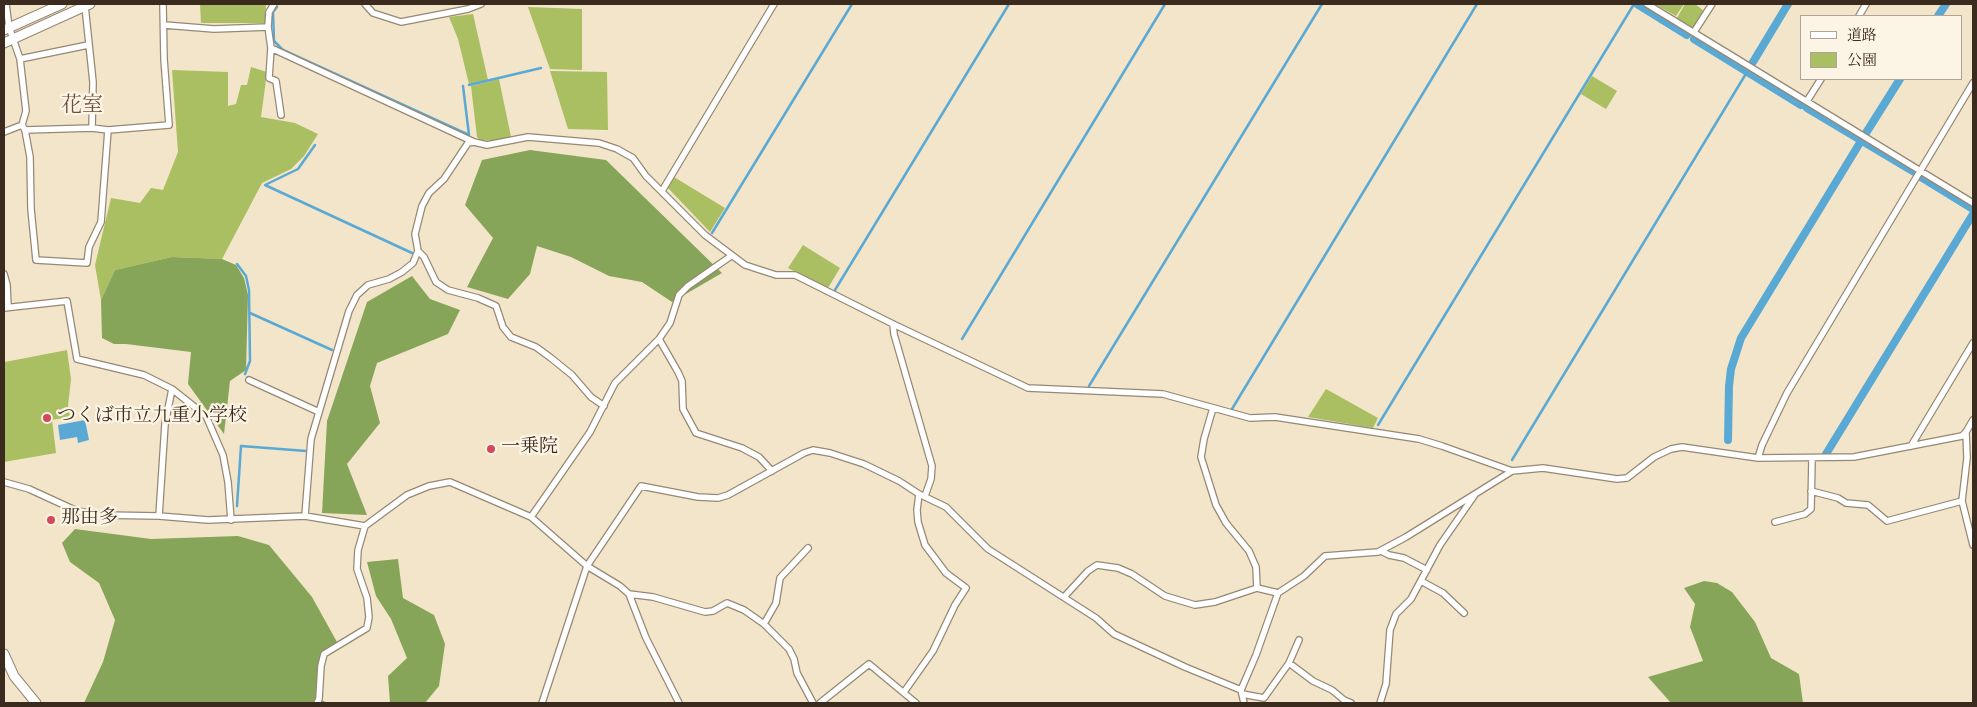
<!DOCTYPE html>
<html>
<head>
<meta charset="utf-8">
<style>
  body { margin:0 }
  #map { position:relative; width:1977px; height:707px; overflow:hidden; background:#f2e5c9; font-family:"Sorts Mill Goudy","Noto Serif JP",serif }
  canvas { display:block }
  .frame { position:absolute; inset:0; border:5px solid #3b2a1e; pointer-events:none }
  .legend { position:absolute; left:1800px; top:15px; width:162px; height:65px; box-sizing:border-box; background:#fcf5e5; border:1px solid #afa495; margin:0; padding:6px 9px; list-style:none; font-size:15px; color:#3b2a1e }
  .legend li { display:flex; align-items:center; gap:10px; height:25px }
  .legend b { width:25px; border:1px solid #afa495 }
</style>
</head>
<body>
<div id="map">
<canvas width="1977" height="707"></canvas>
<div class="frame"></div>
<ul class="legend">
<li><b style="height:6px;background:#fff"></b>道路</li>
<li><b style="height:14px;background:#aabe62"></b>公園</li>
</ul>
</div>
<script>
const ctx = document.querySelector('canvas').getContext('2d');
ctx.lineJoin = 'round';
function fillPath(path, color) { ctx.fillStyle = color; ctx.fill(path, 'evenodd'); }
const toPath = rows => new Path2D(rows.map(r => 'M' + r).join(''));
function strokePath(path, color, width, dash) { ctx.strokeStyle = color; ctx.lineWidth = width; ctx.lineCap = dash ? 'butt' : 'round'; ctx.setLineDash(dash || []); ctx.stroke(path); }
function drawText(font, color, halo, rows, align = 'center') {
  ctx.font = font + ' "Sorts Mill Goudy","Noto Serif JP",serif'; ctx.lineWidth = 4.5; ctx.setLineDash([]); ctx.textBaseline = 'middle'; ctx.strokeStyle = halo; ctx.fillStyle = color; for (const [text, x, y, turn = 0] of rows) {
    ctx.save(); ctx.translate(x, y); ctx.rotate((+turn || 0) * Math.PI / 180); ctx.textAlign = isNaN(turn) ? turn : align; if (halo) ctx.strokeText(text, 0, 0); ctx.fillText(text, 0, 0); ctx.restore();
  }
}
const green = toPath([
  [200,4,266,4,265,23,201,23],
  [1655,4,1684,4,1676,16],
  [1685,4,1695,4,1704,11,1693,28,1677,18],
  [528,7,582,9,582,70,550,69],
  [473,14,488,80,469,84,458,39,449,17],
  [251,67,267,72,261,117,295,123,318,134,304,156,291,169,262,183,222,259,172,257,115,270,101,300,95,265,111,198,140,203,151,188,163,190,178,152,172,70,228,72,228,106,236,104,241,85,247,85],
  [550,71,607,72,608,130,568,129],
  [1592,76,1617,91,1606,109,1581,94],
  [499,79,511,137,496,141,480,140,477,137,471,86],
  [674,177,725,208,710,232,668,188],
  [803,245,840,268,828,288,788,268],
  [67,350,71,379,68,406,70,417,52,420,56,453,4,462,4,359,5,362],
  [1326,389,1378,418,1373,428,1308,417]
]);
const forest = toPath([
  [530,150,606,160,722,273,672,302,642,282,609,276,571,257,537,246,530,274,508,299,467,287,493,238,465,205,482,160],
  [172,257,222,259,236,265,244,278,248,295,246,370,230,381,224,434,188,384,191,352,126,344,114,344,102,338,101,300,115,270],
  [412,276,430,299,460,310,448,334,377,363,370,386,380,423,347,464,367,515,322,513,327,421,367,302],
  [75,529,151,539,238,536,269,545,312,597,337,642,324,654,319,699,328,703,84,703,103,662,115,620,99,583,70,562,62,543],
  [398,559,403,598,434,615,445,644,439,686,425,703,390,703,388,676,407,658,391,619,376,596,367,562],
  [1704,581,1717,583,1732,592,1755,622,1771,658,1799,674,1803,703,1671,703,1648,677,1703,661,1690,627,1695,604,1684,588]
]);
const water = toPath([
  [85,420,89,440,78,443,77,437,60,440,58,425]
]);
const stream = toPath([
  [277,7,273,12,274,41,283,50,469,135,463,86],
  [469,85,541,68],
  [315,145,298,169,265,185,412,253],
  [712,233,852,4],
  [237,264,246,276,249,290,250,361,245,374],
  [835,290,1009,4],
  [250,313,332,350],
  [962,339,1165,4],
  [1089,386,1322,4],
  [1232,409,1477,4],
  [1378,425,1634,4],
  [1512,460,1747,72],
  [237,506,241,446,306,451]
]);
const canal = toPath([
  [1637,4,1687,35],
  [1938,16,1946,4],
  [1694,39,1801,105],
  [1753,62,1788,4],
  [1807,108,1916,173],
  [1866,133,1900,79],
  [1921,177,1973,209],
  [1728,440,1729,386,1731,369,1741,338,1861,141],
  [1826,454,1973,214]
]);
const minor = toPath([
  [274,4,269,12,268,27,271,48,269,78,276,81,281,115],
  [365,4,373,13,401,22,468,9,481,4],
  [1647,4,1973,203],
  [85,6,93,82,92,128],
  [1859,16,1866,4],
  [164,25,214,29,268,27],
  [1694,32,1712,4],
  [271,48,474,142,487,145,528,137,599,143,617,149,633,158,646,176,705,235,745,265,776,275,795,275,893,324,1028,388,1163,394,1250,418,1275,417,1419,439,1442,446,1512,471,1543,468,1617,479,1627,478,1654,457,1671,449,1682,447,1758,458,1854,457,1962,436,1966,432,1973,420],
  [20,59,88,45],
  [1807,101,1821,79],
  [22,125,25,130,30,157,31,209,36,260,87,263,89,247,101,222,108,130],
  [25,130,92,128,108,130,169,125,164,59,163,4],
  [4,132,22,125,26,111,20,59,9,27,6,4],
  [662,191,774,4],
  [418,251,424,257,436,282,448,290,478,298,496,306,503,327,511,337,536,347,551,358,572,375,591,397,604,406],
  [4,274,7,285,8,307],
  [4,308,67,301,77,359,144,375,172,389,206,416,223,455,228,482,231,520],
  [893,324,894,334,932,466,931,479,925,496],
  [659,339,678,372,682,381,683,409,696,433,742,448,759,457,772,471],
  [249,380,319,412],
  [1213,408,1204,439,1201,457,1216,505,1226,523,1249,551,1256,567,1257,588,1278,593],
  [1966,432,1967,458,1962,501,1973,545],
  [1911,446,1973,343],
  [1758,458,1762,445,1787,393,1973,83],
  [4,482,29,489,77,511,102,515,159,516,208,520,305,516,365,526,407,495,429,486,450,482,531,517,587,566,620,586,629,594,646,638,679,703],
  [1811,491,1838,498,1846,503,1868,505,1887,521,1962,501],
  [159,516,165,424,172,389],
  [305,516,311,439,349,311,357,295,368,285,389,279,402,272,413,263,418,251,415,234,422,206,429,193,444,179,468,143,474,142],
  [531,517,590,432,615,383,659,339,670,323,679,295,688,286,731,256],
  [1775,522,1805,514,1811,509,1812,459],
  [1381,551,1389,555,1404,558,1427,570],
  [1421,581,1443,593,1464,613],
  [629,594,653,597,705,612,713,611,727,603,744,610,764,624,789,649,794,659,797,673,813,703],
  [1064,597,1088,571,1097,565,1118,568,1132,574,1165,596,1195,605,1215,602,1257,588],
  [764,624,776,603,780,578,808,548],
  [1289,663,1299,640],
  [904,692,933,651,955,605,966,588,946,573,925,545,918,522,917,510,919,494],
  [1242,694,1264,698,1289,663,1313,681,1332,690,1344,700,1351,703],
  [317,703,319,699,321,666,324,654,367,628,369,617,367,598,357,569,358,550,365,526],
  [542,703,587,566,641,486,698,497,718,498,728,495,804,453,813,450,830,453,864,464,899,481,919,494,946,507,988,549,1096,618,1114,634,1185,667,1241,690],
  [820,703,869,664,916,703],
  [1244,703,1241,690,1256,655,1278,593,1304,576,1325,556,1378,552,1406,537,1512,471],
  [1380,703,1386,684,1390,630,1396,614,1411,599,1440,545,1474,496]
]);
const secondary = toPath([
  [4,654,14,676,36,703]
]);
const primary = toPath([
  [4,30,62,4],
  [4,43,90,4]
]);
const markers = [
  [47,418,5,"#d1495b"],
  [491,449,5,"#d1495b"],
  [51,520,5,"#d1495b"]
];
const poiNames = [
  ["つくば市立九重小学校",57,418],
  ["一乗院",501,449],
  ["那由多",61,520]
];
const quarterNames = [
  ["花室",82,107]
];
fillPath(green, '#aabe62');
fillPath(forest, '#87a558');
fillPath(water, '#5aa9d4');
strokePath(stream, '#5aa9d4', 2.5);
strokePath(canal, '#5aa9d4', 8);
strokePath(minor, '#968874', 8);
strokePath(secondary, '#968874', 11);
strokePath(primary, '#968874', 11);
strokePath(minor, '#fff', 5.5);
strokePath(secondary, '#fff', 9);
strokePath(primary, '#fff', 9);
for (const [x, y, r, color] of markers) { const dot = new Path2D(); dot.arc(x, y, r, 0, 2 * Math.PI); ctx.fillStyle = color; ctx.fill(dot); strokePath(dot, '#fcf5e5', 2); }
drawText('19px', '#3b2a1e', '#fcf5e5', poiNames, 'left');
drawText('21px', '#724d3f', '#fcf5e5', quarterNames);
</script>
</body>
</html>
